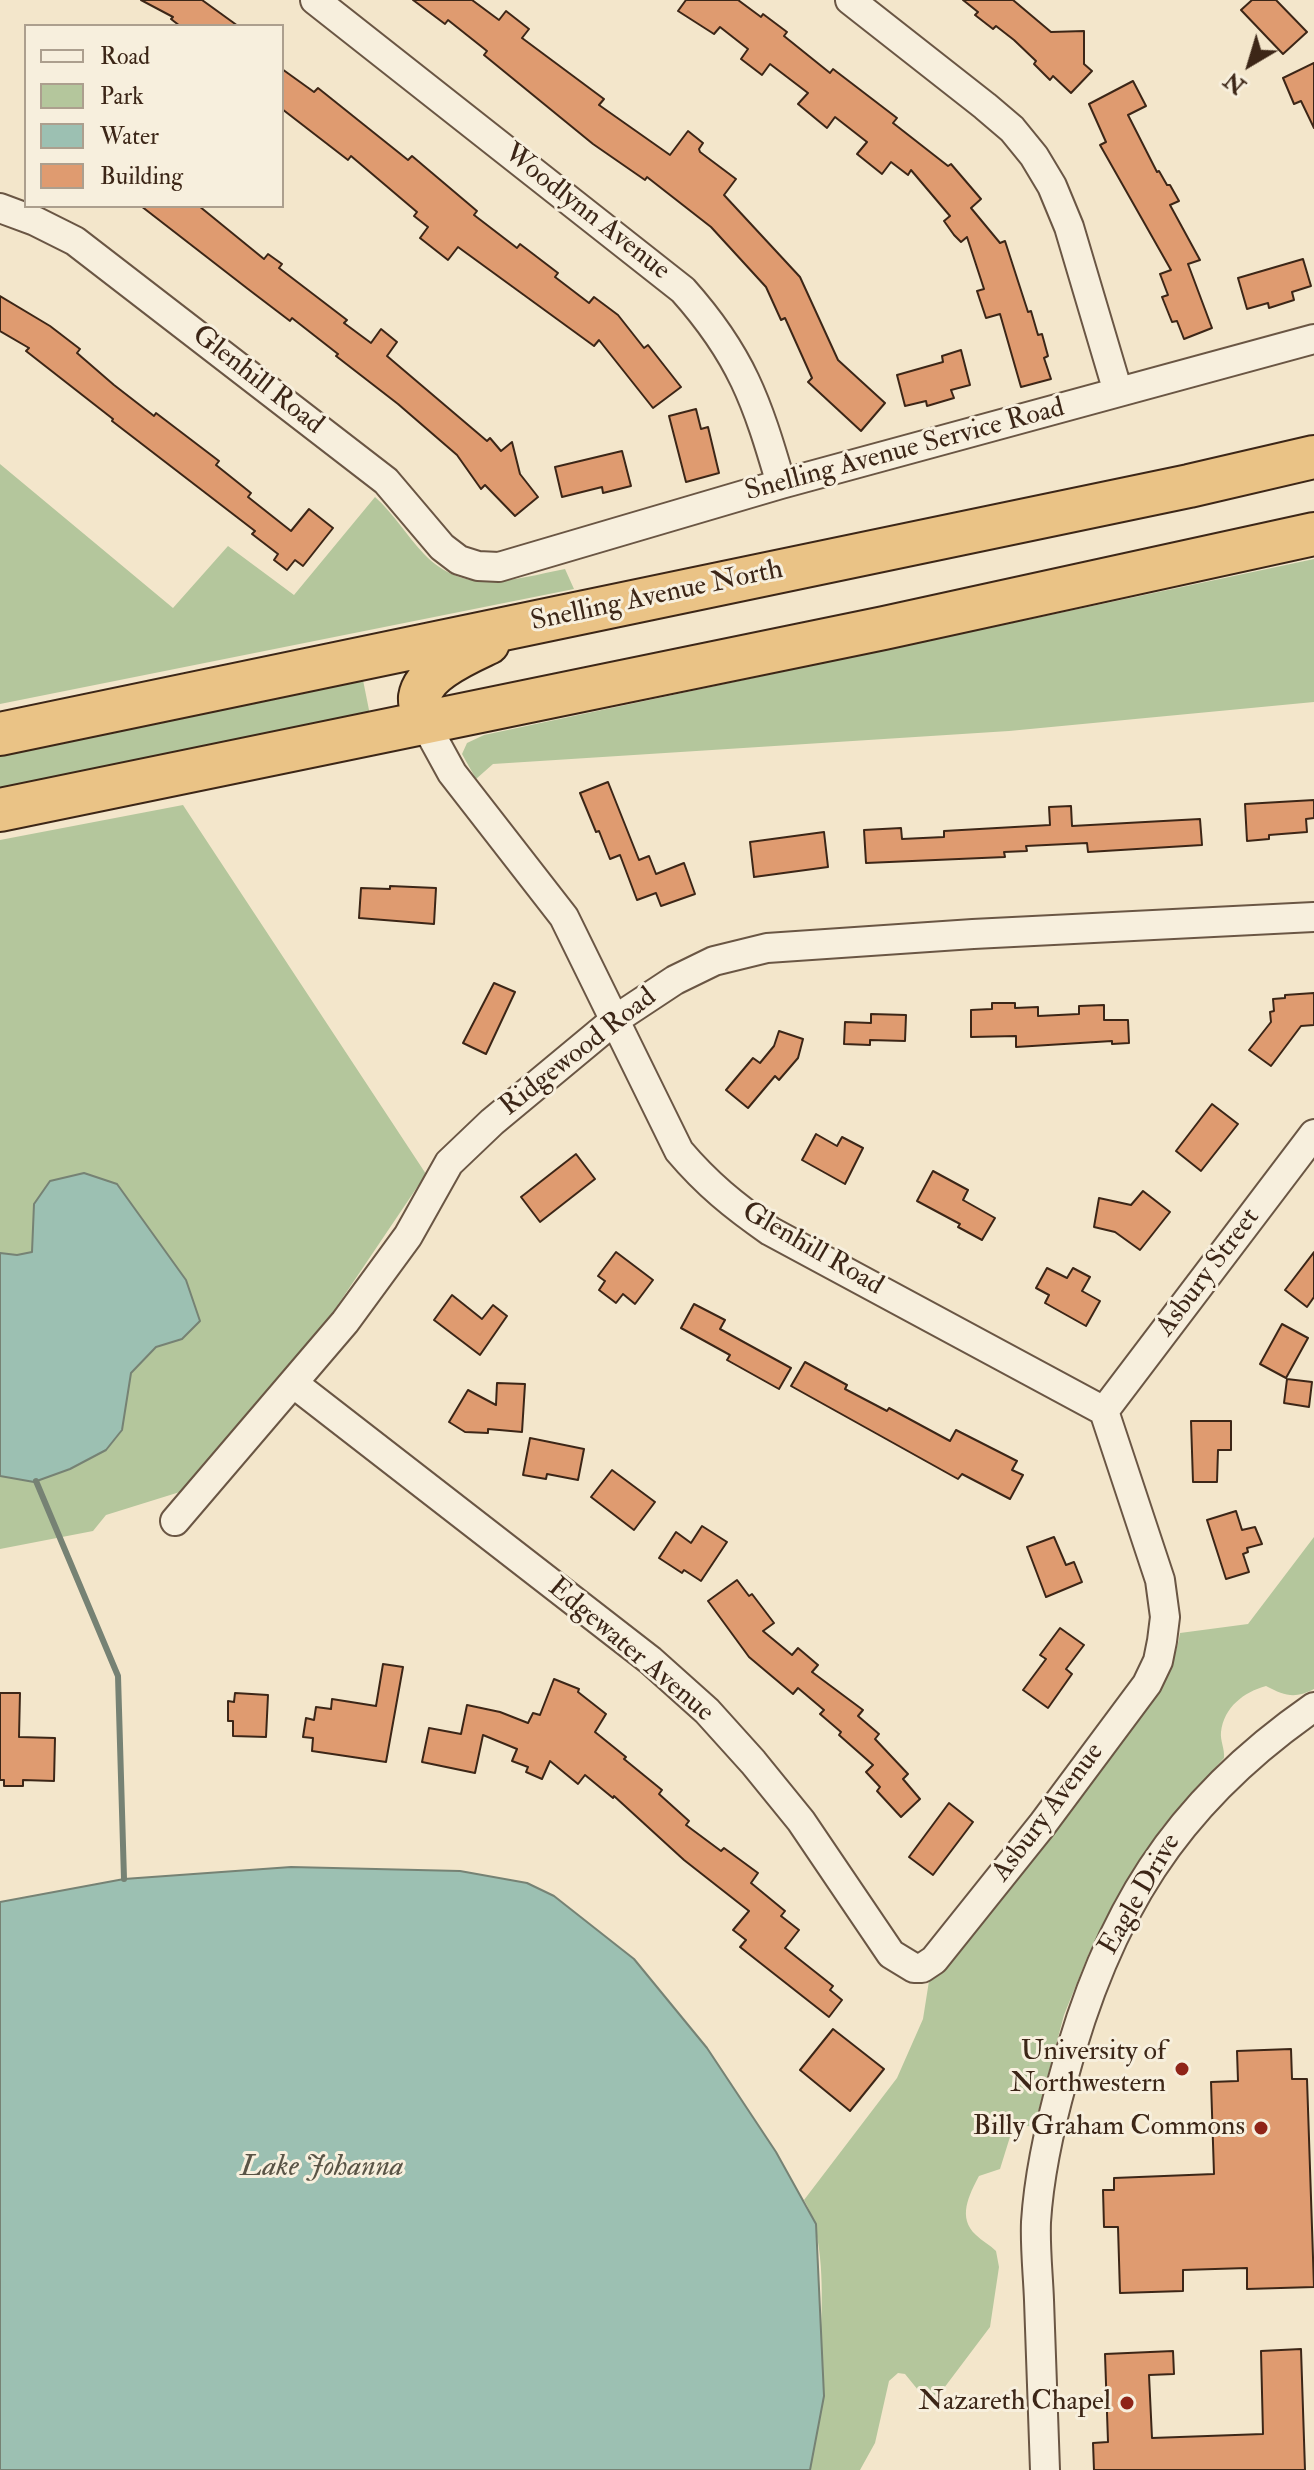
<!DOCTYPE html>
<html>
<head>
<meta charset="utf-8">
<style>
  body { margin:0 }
  #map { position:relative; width:1314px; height:2470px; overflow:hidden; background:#f3e6cb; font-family:"IM FELL Double Pica",serif }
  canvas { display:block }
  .legend { position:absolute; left:24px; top:24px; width:260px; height:184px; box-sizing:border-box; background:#f7efdd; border:2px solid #ac9f8e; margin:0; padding:10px 14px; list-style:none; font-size:24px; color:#3c2617 }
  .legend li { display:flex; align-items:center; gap:16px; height:40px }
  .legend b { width:40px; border:2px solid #ac9f8e }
  .north { position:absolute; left:1210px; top:24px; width:80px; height:80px; -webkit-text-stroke:6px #f7efdd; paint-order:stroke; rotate:218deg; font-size:22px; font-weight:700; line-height:32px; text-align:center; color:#3c2617 }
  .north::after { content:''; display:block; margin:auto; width:28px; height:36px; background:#3c2617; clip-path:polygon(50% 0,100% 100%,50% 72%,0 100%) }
</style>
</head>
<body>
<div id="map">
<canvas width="1314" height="2470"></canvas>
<ul class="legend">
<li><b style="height:10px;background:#f7efdd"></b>Road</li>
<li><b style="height:22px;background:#b4c69c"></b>Park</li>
<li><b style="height:22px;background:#9cc0b2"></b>Water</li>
<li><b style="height:22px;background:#df9b70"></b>Building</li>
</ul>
<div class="north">N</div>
</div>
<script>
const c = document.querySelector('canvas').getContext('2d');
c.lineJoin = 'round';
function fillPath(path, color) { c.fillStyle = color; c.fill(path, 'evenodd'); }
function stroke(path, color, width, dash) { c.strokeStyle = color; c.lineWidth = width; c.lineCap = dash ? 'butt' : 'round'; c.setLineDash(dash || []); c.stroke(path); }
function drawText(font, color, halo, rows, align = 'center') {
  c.font = font + ' "IM FELL Double Pica",serif'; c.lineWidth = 6; c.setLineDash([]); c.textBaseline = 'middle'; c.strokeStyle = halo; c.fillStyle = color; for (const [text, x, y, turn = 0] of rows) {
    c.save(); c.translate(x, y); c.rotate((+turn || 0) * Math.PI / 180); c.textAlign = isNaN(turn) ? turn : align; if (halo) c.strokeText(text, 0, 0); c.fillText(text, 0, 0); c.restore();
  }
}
fillPath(new Path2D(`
  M 0,464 L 173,608 L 228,546 L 294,595 L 375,497 C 394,514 406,535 424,554 C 465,597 514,579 565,569 L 574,589 L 0,704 Z
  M 1314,559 L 1314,702 L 1009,731 L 493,764 L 476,779 L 462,754 L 467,743 L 484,735 Z
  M 363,680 L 370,715 L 0,795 L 0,752 Z
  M 183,805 L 426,1174 L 325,1324 L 183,1491 L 106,1515 L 93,1531 L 0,1549 L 0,840 Z
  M 1314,1537 L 1314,1689 C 1295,1699 1285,1696 1266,1686 C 1244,1692 1224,1707 1221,1732 C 1220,1741 1225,1749 1224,1758 L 1162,1827 L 1115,1900 L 1089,1953 L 1064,2015 L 1034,2127 L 1014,2124 L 1000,2169 L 979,2176 C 969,2195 957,2218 976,2235 C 982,2241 990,2245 996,2251 L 999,2267 L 990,2327 L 938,2396 L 927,2401 L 905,2374 L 898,2373 L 889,2381 L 875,2443 L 860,2470 L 810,2470 C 812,2402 839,2257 804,2200 L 897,2078 L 923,2019 L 929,1981 L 944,1972 L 1156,1692 C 1167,1673 1177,1655 1180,1633 L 1248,1624 Z`), '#b4c69c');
const water = new Path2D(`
  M 84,1173 L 117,1184 L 186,1280 L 200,1321 L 182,1339 L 156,1347 L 131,1373 L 122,1430 L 106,1450 L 70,1469 L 34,1482 L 0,1476 L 0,1253 L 17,1255 L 32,1252 L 34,1204 L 50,1181 Z
  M 291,1867 L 460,1871 L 527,1883 L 554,1896 L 634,1959 L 707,2048 L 776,2152 L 816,2224 L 824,2396 L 810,2470 L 0,2470 L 0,1902 L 124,1879 Z`);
fillPath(water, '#9cc0b2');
stroke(water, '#768274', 2);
stroke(new Path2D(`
  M 36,1481 L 118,1676 L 124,1879`), '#768274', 6);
const building = new Path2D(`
  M 141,0 L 202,0 L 238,26 L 180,26 L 171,19 L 173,17 Z
  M 413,0 L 472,0 L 499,20 L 506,11 L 529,29 L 522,38 L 604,99 L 599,105 L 670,155 L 688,131 L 703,143 L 699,149 L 700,152 L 736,179 L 724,195 L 800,277 L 838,360 L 885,403 L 861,431 L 808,382 L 812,378 L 785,318 L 781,320 L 766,287 L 711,227 L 647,177 L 645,180 L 593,144 L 484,55 L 487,51 L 448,20 L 445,24 Z
  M 686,0 L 738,0 L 761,17 L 763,14 L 787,32 L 784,36 L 830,73 L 833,69 L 897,118 L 893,123 L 948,166 L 951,164 L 981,199 L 971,208 L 1000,243 L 1005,241 L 1028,312 L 1031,311 L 1038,335 L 1042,334 L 1048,356 L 1044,358 L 1051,379 L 1021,387 L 1000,314 L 986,318 L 977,291 L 984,289 L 967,237 L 961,242 L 954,235 L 944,221 L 950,216 L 911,170 L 908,175 L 891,162 L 882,174 L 857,154 L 867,142 L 835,117 L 827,128 L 798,104 L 808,93 L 770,64 L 762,75 L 741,59 L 748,49 L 720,27 L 714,34 L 678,11 Z
  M 963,0 L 1013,0 L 1051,32 L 1084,31 L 1084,64 L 1092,71 L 1071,93 L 1053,76 L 1050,80 L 1034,64 L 1036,61 L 1014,40 L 996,26 L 993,29 L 975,15 L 978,12 Z
  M 1252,0 L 1276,0 L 1307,32 L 1283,54 L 1241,10 Z
  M 1314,63 L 1314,128 L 1301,101 L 1294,104 L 1283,78 Z
  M 282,69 L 314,92 L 318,88 L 408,160 L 412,156 L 477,211 L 474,215 L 517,248 L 520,244 L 558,273 L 555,277 L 589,303 L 594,297 L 618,315 L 644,348 L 648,345 L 681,387 L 653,408 L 599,340 L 594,346 L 458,247 L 448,260 L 420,238 L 428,227 L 414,216 L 417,212 L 351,156 L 348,160 L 282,109 Z
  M 1133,81 L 1146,106 L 1128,115 L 1157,172 L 1159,171 L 1167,185 L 1170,185 L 1179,201 L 1170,205 L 1200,260 L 1188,264 L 1212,328 L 1184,339 L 1177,321 L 1172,322 L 1162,297 L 1168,295 L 1160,274 L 1171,270 L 1100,145 L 1106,142 L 1089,104 Z
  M 141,206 L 199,206 L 264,259 L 268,254 L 282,264 L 279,268 L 347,320 L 344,323 L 371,343 L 381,329 L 397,342 L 387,356 L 487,441 L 490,438 L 501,451 L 512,442 L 520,474 L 538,497 L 515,516 L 485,485 L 481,489 L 457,455 L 398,404 L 336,356 L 338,354 L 292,318 L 290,321 L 248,289 Z
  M 1303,259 L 1311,286 L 1292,292 L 1294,300 L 1269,308 L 1268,303 L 1247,309 L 1238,278 Z
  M 0,296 L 50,326 L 80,349 L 77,353 L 114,385 L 154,416 L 156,413 L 219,461 L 216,465 L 251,493 L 248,497 L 291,531 L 309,509 L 333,528 L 303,566 L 295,560 L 287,570 L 274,560 L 278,554 L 252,534 L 255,531 L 112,421 L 113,419 L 26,351 L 29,348 L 0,331 Z
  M 961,350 L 970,385 L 951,390 L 954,398 L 927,406 L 926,401 L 905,406 L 897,375 L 943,362 L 942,356 Z
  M 696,409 L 701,429 L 708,427 L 719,473 L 686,482 L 669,416 Z
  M 622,451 L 631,486 L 603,493 L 602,487 L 562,497 L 555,467 Z
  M 608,782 L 639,860 L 649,856 L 656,874 L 684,863 L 695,894 L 661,906 L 656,893 L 637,900 L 620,855 L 610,859 L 599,831 L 596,832 L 580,793 Z
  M 1314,800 L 1314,818 L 1306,819 L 1307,832 L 1269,835 L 1269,839 L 1247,841 L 1245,804 Z
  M 1071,806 L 1072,826 L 1200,819 L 1202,845 L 1088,852 L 1087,843 L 1026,846 L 1027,851 L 1004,852 L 1005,857 L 866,863 L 864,830 L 901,828 L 902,839 L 944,837 L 944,831 L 1050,825 L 1049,807 Z
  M 824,832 L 828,867 L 754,877 L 750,842 Z
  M 390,886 L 436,888 L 434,924 L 359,918 L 361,888 L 390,889 Z
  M 494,983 L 515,992 L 486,1054 L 463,1043 Z
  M 1314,993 L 1314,1025 L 1301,1026 L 1271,1066 L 1249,1050 L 1271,1022 L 1270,1012 L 1274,1011 L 1273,999 L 1285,998 L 1285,995 Z
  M 992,1003 L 1015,1003 L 1015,1008 L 1038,1007 L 1038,1016 L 1079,1014 L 1079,1006 L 1104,1005 L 1104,1020 L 1128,1020 L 1129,1043 L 1112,1044 L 1112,1041 L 1016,1047 L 1016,1036 L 971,1037 L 971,1010 L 992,1009 Z
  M 871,1014 L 906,1015 L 905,1041 L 870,1040 L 870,1045 L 844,1044 L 845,1022 L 871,1023 Z
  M 779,1031 L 803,1039 L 798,1058 L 779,1080 L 775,1076 L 748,1108 L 726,1090 L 753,1058 L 760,1063 L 774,1046 Z
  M 1212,1104 L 1238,1124 L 1201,1171 L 1176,1151 Z
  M 816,1134 L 837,1146 L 842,1137 L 863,1148 L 845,1184 L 802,1160 Z
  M 576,1154 L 595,1179 L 540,1222 L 521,1197 Z
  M 933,1171 L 968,1190 L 963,1200 L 995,1218 L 982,1240 L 958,1227 L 960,1224 L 917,1201 Z
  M 1143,1191 L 1170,1212 L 1140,1250 L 1115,1232 L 1094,1227 L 1099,1198 L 1131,1205 Z
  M 616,1252 L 653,1280 L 635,1304 L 623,1294 L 616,1303 L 599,1290 L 605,1281 L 598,1276 Z
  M 1314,1252 L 1314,1297 L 1307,1307 L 1285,1290 Z
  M 1047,1268 L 1067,1278 L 1073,1268 L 1090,1277 L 1082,1291 L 1100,1301 L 1086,1326 L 1045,1303 L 1049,1295 L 1036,1288 Z
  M 452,1295 L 482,1319 L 493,1305 L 507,1316 L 480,1355 L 434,1320 Z
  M 694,1304 L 725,1320 L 720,1329 L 791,1368 L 779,1389 L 727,1360 L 730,1355 L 681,1328 Z
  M 1282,1324 L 1308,1338 L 1286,1378 L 1260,1364 Z
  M 805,1362 L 847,1385 L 845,1389 L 887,1411 L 889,1408 L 950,1441 L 956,1430 L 1017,1461 L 1012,1470 L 1023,1475 L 1010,1499 L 962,1474 L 958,1479 L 791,1386 Z
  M 1287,1379 L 1312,1382 L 1309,1407 L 1284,1403 Z
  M 497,1383 L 525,1384 L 522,1432 L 488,1429 L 488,1433 L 465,1432 L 449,1422 L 468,1390 L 496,1405 Z
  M 1191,1421 L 1231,1421 L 1231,1450 L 1218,1450 L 1217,1482 L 1193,1482 Z
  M 530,1438 L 584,1449 L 578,1480 L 547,1474 L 546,1479 L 523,1475 Z
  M 612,1470 L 655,1502 L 634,1530 L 591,1497 Z
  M 1236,1511 L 1242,1530 L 1255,1527 L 1262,1544 L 1247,1548 L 1248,1552 L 1243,1554 L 1249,1572 L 1226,1579 L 1207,1520 Z
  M 702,1526 L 727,1542 L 701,1581 L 684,1570 L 682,1573 L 659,1558 L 676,1532 L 691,1543 Z
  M 1054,1537 L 1066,1565 L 1074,1562 L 1082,1582 L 1046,1597 L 1027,1547 Z
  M 737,1580 L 749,1596 L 752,1594 L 774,1623 L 763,1631 L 792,1655 L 798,1648 L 818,1665 L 812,1672 L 863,1710 L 858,1716 L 879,1734 L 875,1739 L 908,1774 L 903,1779 L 920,1799 L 901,1817 L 877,1791 L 880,1787 L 866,1772 L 873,1765 L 839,1735 L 841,1732 L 820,1714 L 824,1710 L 798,1688 L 793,1694 L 749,1657 L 708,1601 Z
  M 1060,1628 L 1084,1645 L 1066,1669 L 1072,1674 L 1048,1708 L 1023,1690 L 1046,1659 L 1040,1655 Z
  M 383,1664 L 403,1667 L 386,1762 L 312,1751 L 313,1738 L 303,1737 L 306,1718 L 314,1720 L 316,1707 L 331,1709 L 332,1699 L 376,1706 Z
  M 554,1679 L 579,1689 L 578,1692 L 606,1714 L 595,1732 L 626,1757 L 624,1759 L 662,1790 L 659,1794 L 689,1821 L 686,1825 L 721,1851 L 724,1848 L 758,1873 L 751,1883 L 785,1911 L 781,1916 L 799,1930 L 785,1948 L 833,1986 L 830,1990 L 842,2000 L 829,2017 L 740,1947 L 746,1940 L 733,1930 L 749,1911 L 684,1860 L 614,1796 L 613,1798 L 585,1775 L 578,1784 L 550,1761 L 542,1779 L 526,1772 L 528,1767 L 512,1761 L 517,1749 L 483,1735 L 475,1773 L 422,1762 L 429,1728 L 461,1734 L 467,1705 L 500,1712 L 528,1723 L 533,1713 L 540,1715 Z
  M 0,1693 L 20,1693 L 19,1737 L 55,1738 L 54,1781 L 23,1780 L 23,1786 L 4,1786 L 4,1780 L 0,1780 Z
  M 235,1693 L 268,1695 L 266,1737 L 233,1736 L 233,1721 L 228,1721 L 228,1701 L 234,1702 Z
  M 949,1803 L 973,1822 L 933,1875 L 909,1857 Z
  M 833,2029 L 884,2069 L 850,2111 L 800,2070 Z
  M 1291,2049 L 1292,2079 L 1307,2079 L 1314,2287 L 1247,2289 L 1247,2268 L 1183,2270 L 1183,2291 L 1120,2293 L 1118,2227 L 1104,2227 L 1103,2190 L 1114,2190 L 1114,2178 L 1214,2174 L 1211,2082 L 1238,2081 L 1237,2051 Z
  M 1301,2349 L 1305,2470 L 1094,2470 L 1093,2443 L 1108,2442 L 1105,2354 L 1173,2351 L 1174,2374 L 1149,2375 L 1152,2438 L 1263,2434 L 1261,2351 Z`);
fillPath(building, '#df9b70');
stroke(building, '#3c2617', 2);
const minor = new Path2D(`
  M 315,0 L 683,290 C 741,355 757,401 781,484
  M 850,0 L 985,106 L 1012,129 L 1034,156 L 1052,186 L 1069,227 L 1118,392
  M 0,208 L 35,221 L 75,241 L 386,481 L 442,547 L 459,560 L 478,566 L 499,567 L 781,484 L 1314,339
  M 293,1383 L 650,1660 L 707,1711 L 753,1762 L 801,1821 L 891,1954 L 914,1968 L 922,1968 L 934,1960 L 1042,1825 L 1147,1684 L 1158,1661 L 1162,1641 L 1165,1617 L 1160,1580 L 1104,1411 L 770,1231 C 734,1206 707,1184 679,1151 L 564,917 L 452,773 L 424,722
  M 1104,1411 L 1314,1134
  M 175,1521 L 345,1322 L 408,1236 L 449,1163 L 492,1122 L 616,1019 L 675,980 L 714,961 L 767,948 L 973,934 L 1314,917
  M 1045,2470 C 1043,2413 1041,2357 1039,2300 C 1038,2274 1035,2248 1036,2222 C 1039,2174 1050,2125 1063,2079 C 1106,1916 1174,1804 1314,1707`);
const highway = new Path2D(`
  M 424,722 C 423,714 419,704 420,697 C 424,671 467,653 488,643
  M 0,734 L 1189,486 L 1314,457
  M 0,810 L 884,628 L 1314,534`);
stroke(minor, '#6a5644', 32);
stroke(highway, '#3c2617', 46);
stroke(minor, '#f7efdd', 28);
stroke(highway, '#eac386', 42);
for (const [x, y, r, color] of [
  [1182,2069,8,"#8f2418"],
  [1261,2128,8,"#8f2418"],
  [1127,2403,8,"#8f2418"]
]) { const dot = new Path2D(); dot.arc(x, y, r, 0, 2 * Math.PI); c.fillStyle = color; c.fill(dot); stroke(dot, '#f7efdd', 3); }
drawText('28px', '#3c2617', '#f7efdd', [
  ["Woodlynn Avenue",586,213,38],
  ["Glenhill Road",257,381,38],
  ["Snelling Avenue Service Road",905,451,-15],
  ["Snelling Avenue North",657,597,-12],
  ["Ridgewood Road",579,1053,-38],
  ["Glenhill Road",812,1250,30],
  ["Asbury Street",1209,1273,-53],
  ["Edgewater Avenue",630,1651,40],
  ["Asbury Avenue",1049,1813,-53],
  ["Eagle Drive",1141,1895,-60]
]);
drawText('28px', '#3c2617', '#f7efdd', [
  ["University of",1166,2053],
  ["Northwestern",1166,2085],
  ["Billy Graham Commons",1245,2128],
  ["Nazareth Chapel",1111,2403]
], 'right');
drawText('italic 30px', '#595446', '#f7efdd', [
  ["Lake Johanna",322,2169]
]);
</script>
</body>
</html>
